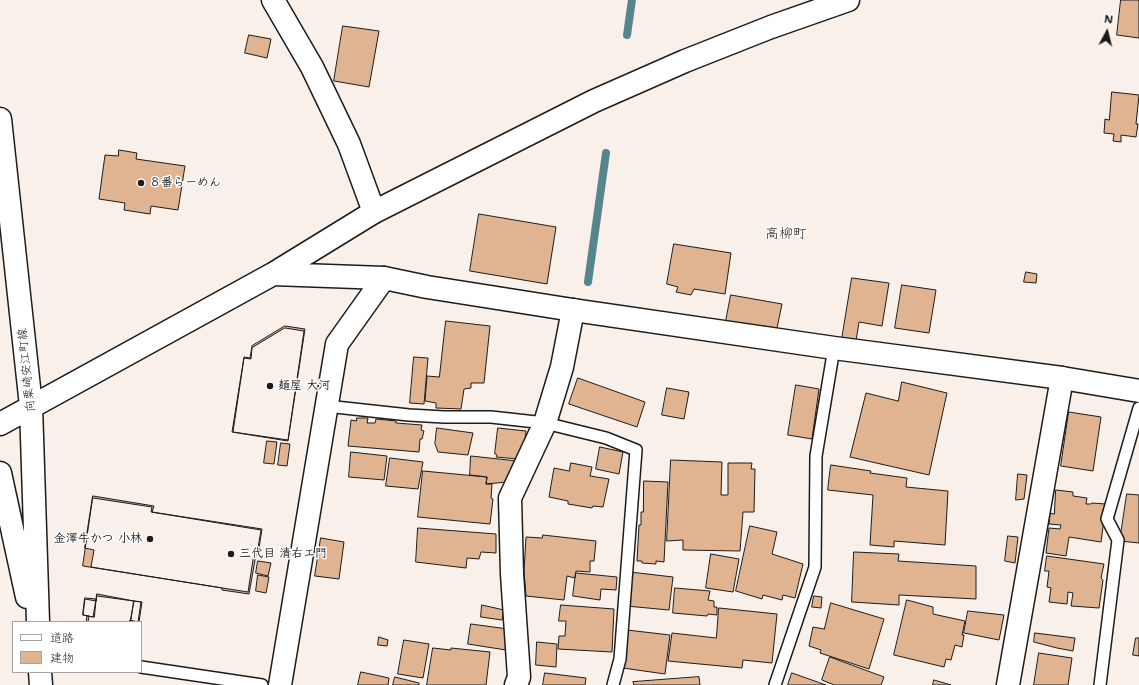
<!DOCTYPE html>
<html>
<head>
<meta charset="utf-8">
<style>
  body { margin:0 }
  #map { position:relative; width:1139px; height:685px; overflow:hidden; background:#f9f0e9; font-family:"Shantell Sans","Klee One",sans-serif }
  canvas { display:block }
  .legend { position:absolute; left:12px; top:621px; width:130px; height:52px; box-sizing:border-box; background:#fff; border:1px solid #a4a4a4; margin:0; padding:5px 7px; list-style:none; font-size:12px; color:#1c1c1c }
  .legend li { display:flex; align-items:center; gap:8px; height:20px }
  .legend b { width:20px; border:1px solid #a4a4a4 }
  .north { position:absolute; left:1087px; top:12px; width:40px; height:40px; -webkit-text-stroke:3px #fff; paint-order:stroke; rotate:7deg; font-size:11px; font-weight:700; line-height:16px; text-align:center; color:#1c1c1c }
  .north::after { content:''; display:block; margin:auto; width:14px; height:18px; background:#1c1c1c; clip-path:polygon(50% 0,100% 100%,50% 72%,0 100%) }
</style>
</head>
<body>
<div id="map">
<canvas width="1139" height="685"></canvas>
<ul class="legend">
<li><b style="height:5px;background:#fff"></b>道路</li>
<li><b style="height:11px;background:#e0b391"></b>建物</li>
</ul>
<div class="north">N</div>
</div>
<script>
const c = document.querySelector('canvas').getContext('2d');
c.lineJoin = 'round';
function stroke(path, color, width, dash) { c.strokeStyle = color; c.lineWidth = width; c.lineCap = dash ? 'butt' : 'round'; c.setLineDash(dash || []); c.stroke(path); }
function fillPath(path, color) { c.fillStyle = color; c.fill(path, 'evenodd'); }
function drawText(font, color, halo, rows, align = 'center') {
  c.font = font + ' "Shantell Sans","Klee One",sans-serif'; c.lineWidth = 3; c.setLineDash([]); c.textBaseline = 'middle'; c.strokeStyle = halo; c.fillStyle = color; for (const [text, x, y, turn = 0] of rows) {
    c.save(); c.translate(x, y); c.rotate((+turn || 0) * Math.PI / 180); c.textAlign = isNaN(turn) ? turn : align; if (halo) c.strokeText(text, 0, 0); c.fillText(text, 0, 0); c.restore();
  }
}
stroke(new Path2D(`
  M 627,35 L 632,0
  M 588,282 L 606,153`), '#56868d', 8);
const building = new Path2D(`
  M 1121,0 L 1139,0 L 1139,38 L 1117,35 Z
  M 343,26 L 379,31 L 369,87 L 334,81 Z
  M 249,35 L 271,39 L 267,58 L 245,53 Z
  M 1112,92 L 1139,95 L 1136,124 L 1138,124 L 1136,137 L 1121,135 L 1121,142 L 1113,141 L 1114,134 L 1104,133 L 1105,119 L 1109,120 Z
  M 119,150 L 137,153 L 136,159 L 185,166 L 178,210 L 151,206 L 150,214 L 124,210 L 125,203 L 99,199 L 105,155 L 118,156 Z
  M 479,214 L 556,227 L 547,284 L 470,271 Z
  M 674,244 L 731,253 L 725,294 L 694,289 L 691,295 L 676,292 L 678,287 L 667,284 Z
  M 1026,272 L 1037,274 L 1036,283 L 1024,282 Z
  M 852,278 L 889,283 L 882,326 L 859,322 L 856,341 L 842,339 Z
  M 902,285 L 936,290 L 929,333 L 895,328 Z
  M 731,295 L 782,304 L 777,328 L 726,321 Z
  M 446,321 L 490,326 L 484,383 L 471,383 L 471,388 L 464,389 L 461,409 L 436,408 L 436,403 L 425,401 L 427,376 L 439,377 Z
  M 285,326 L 305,329 L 288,441 L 232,432 L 244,357 L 250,358 L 252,346 Z
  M 285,328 L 304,331 L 288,440 L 233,432 L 244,358 L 251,359 L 252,348 Z
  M 414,357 L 428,358 L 424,404 L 410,403 Z
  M 578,378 L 645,402 L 637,427 L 569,404 Z
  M 902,382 L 947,393 L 929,475 L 850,457 L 866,393 L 898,401 Z
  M 796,385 L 819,389 L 812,439 L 788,435 Z
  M 667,388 L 689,392 L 684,419 L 662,415 Z
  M 1069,412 L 1101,417 L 1093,471 L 1061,466 Z
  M 357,418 L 368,418 L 367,423 L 375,423 L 376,419 L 396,421 L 396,423 L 422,425 L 421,430 L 424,431 L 422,439 L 420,439 L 419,452 L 348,446 L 351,420 L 356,421 Z
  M 437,428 L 473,433 L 468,455 L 438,452 L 435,444 Z
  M 498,428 L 526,431 L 524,450 L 518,459 L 496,457 L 497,455 L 495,454 Z
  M 267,441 L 277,442 L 274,464 L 264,463 Z
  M 281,443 L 290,444 L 287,466 L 278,465 Z
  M 600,447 L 623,452 L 619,474 L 596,469 Z
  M 351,452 L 387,456 L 384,480 L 349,477 Z
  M 471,456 L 517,461 L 507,482 L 486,484 L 487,477 L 470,475 Z
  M 390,458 L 423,462 L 418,489 L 386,486 Z
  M 671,460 L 722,462 L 721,495 L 728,495 L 728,463 L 752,463 L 751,469 L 755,469 L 754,512 L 743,512 L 740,551 L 683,550 L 683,540 L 667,541 Z
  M 571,463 L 592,467 L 590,476 L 609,479 L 603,507 L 593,506 L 592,508 L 568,504 L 568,501 L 549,497 L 554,468 L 569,471 Z
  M 831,465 L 871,471 L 870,473 L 907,478 L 906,487 L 948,491 L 945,545 L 894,541 L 894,547 L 870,545 L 873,495 L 828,490 Z
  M 423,471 L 487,477 L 486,484 L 492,484 L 491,498 L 493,499 L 490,524 L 418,517 Z
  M 1018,474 L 1027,475 L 1024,499 L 1016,500 Z
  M 644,481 L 668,482 L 664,562 L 656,561 L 656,564 L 642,563 L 642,561 L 637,561 L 639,525 L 641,525 L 641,512 L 643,512 Z
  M 1056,490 L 1073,492 L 1073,496 L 1087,498 L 1086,504 L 1091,504 L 1092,503 L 1106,504 L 1101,542 L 1069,537 L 1066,556 L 1046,553 L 1049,528 L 1060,529 L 1061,525 L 1049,524 L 1050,513 L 1054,514 Z
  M 1127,494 L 1139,495 L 1139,543 L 1120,541 Z
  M 93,496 L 154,506 L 152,512 L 262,529 L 259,548 L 257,549 L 249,594 L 222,590 L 222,588 L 91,567 L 94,550 L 85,548 Z
  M 93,498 L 152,507 L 151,512 L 261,530 L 258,548 L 255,547 L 248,592 L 83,566 Z
  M 750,526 L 777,532 L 772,554 L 803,564 L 795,598 L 783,595 L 782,600 L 763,595 L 762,599 L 736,591 Z
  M 418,528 L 496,534 L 496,553 L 481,552 L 479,559 L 467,558 L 466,568 L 416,562 Z
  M 543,535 L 596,541 L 594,561 L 590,561 L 590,572 L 576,571 L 575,578 L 567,576 L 564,600 L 526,596 L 524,571 L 526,537 L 542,538 Z
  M 1008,536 L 1018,537 L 1015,563 L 1005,561 Z
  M 321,538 L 344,542 L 339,579 L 315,576 Z
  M 854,552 L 899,554 L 898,561 L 976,566 L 976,599 L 899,595 L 899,605 L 852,602 Z
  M 711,554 L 739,559 L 733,592 L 706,588 Z
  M 1047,556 L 1104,564 L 1101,578 L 1103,580 L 1099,608 L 1071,606 L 1073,593 L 1068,592 L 1067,604 L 1049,602 L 1051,588 L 1047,587 L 1049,571 L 1045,571 Z
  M 258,561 L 271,563 L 268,576 L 256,573 Z
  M 630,572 L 673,577 L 669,610 L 626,606 Z
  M 576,573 L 617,577 L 616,590 L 601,589 L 600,600 L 573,596 Z
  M 258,575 L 269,577 L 266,593 L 256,591 Z
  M 675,588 L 710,591 L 708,600 L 714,601 L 714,607 L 717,607 L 717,615 L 708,614 L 707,616 L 673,613 Z
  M 97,594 L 134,601 L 130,622 L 86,622 L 87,616 L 94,617 Z
  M 97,596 L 141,602 L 138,622 L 130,620 L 129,622 L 88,622 L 89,616 L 83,615 L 85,599 L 96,601 Z
  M 814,596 L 822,597 L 821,608 L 812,607 Z
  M 85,598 L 96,599 L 93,617 L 83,615 Z
  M 907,600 L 933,607 L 933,614 L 965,621 L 962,635 L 964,635 L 962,647 L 955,645 L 951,660 L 946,659 L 944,667 L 894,655 Z
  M 134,601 L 142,602 L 139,622 L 131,622 Z
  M 831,603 L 884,619 L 869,669 L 820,653 L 821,650 L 809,646 L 813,627 L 824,629 Z
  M 482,605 L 504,610 L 502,620 L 481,617 Z
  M 561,605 L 614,609 L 612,652 L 558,649 L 559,636 L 565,636 L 566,621 L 559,621 Z
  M 719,608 L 777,614 L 772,663 L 743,660 L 742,668 L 668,661 L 672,633 L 716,638 Z
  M 968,611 L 1004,615 L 999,640 L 964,633 Z
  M 471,624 L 508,629 L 506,650 L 468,644 Z
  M 627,630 L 670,635 L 665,674 L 623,668 Z
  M 1035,633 L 1075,638 L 1073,651 L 1057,648 L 1034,642 Z
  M 379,637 L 388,640 L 387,646 L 378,645 Z
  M 1136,638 L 1139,638 L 1139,656 L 1133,655 Z
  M 404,640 L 429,644 L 423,678 L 398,674 Z
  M 537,642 L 557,644 L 556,667 L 536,665 Z
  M 433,648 L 451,650 L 451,648 L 490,652 L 486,685 L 427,685 Z
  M 1039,653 L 1072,658 L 1068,685 L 1034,685 Z
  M 830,657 L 884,677 L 881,685 L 834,685 L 822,680 Z
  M 361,672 L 389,678 L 388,685 L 358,685 Z
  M 545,673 L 586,678 L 585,685 L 543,685 Z
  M 792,673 L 826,685 L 788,685 Z
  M 395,677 L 419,683 L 419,685 L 393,685 Z
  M 699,677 L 700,685 L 634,685 L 633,682 Z
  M 934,680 L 951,685 L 933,685 Z`);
fillPath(building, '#e0b391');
stroke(building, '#1c1c1c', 1);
const lane = new Path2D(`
  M 326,406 L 409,415 L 444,417 L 491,417 L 545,423 L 606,438 L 636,450 L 620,659 L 613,685
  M 141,667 L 262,685
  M 775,685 L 815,567 L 816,456 L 834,348
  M 1100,685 L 1118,540 L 1107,519 L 1139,408`);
const street = new Path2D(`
  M 273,0 L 312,67 L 349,144 L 374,212
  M 280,685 L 337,344 L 384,278
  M 516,685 L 519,677 L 512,574 L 510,498 L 545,423 L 562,367 L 573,310
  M 1008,685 L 1062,378`);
const secondary = new Path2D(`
  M 0,119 L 31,406 L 38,622
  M 273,274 L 384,278 L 427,287 L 573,310 L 834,348 L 1062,378 L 1139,391
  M 0,424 L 273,274 L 374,212 L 594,101 L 685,61 L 771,27 L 848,0
  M 0,473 L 27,597
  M 40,672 L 41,685`);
stroke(lane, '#1c1c1c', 14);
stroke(street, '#1c1c1c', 25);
stroke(secondary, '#1c1c1c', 25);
stroke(lane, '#fff', 11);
stroke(street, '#fff', 22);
stroke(secondary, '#fff', 22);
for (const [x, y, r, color] of [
  [141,183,4,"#1c1c1c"],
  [270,386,4,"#1c1c1c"],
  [150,539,4,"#1c1c1c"],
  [231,554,4,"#1c1c1c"]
]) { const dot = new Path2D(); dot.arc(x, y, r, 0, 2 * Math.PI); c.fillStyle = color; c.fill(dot); stroke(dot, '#fff', 1.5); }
drawText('bold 12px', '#1c1c1c', '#fff', [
  ["８番らーめん",149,183],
  ["麺屋 大河",278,386],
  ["金澤牛かつ 小林",142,539,"right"],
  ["三代目 清右エ門",239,554]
], 'left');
drawText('12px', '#1c1c1c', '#fff', [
  ["向粟崎安江町線",27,370,-96]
]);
drawText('14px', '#1c1c1c', '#fff', [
  ["高柳町",786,234]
]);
</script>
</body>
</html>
